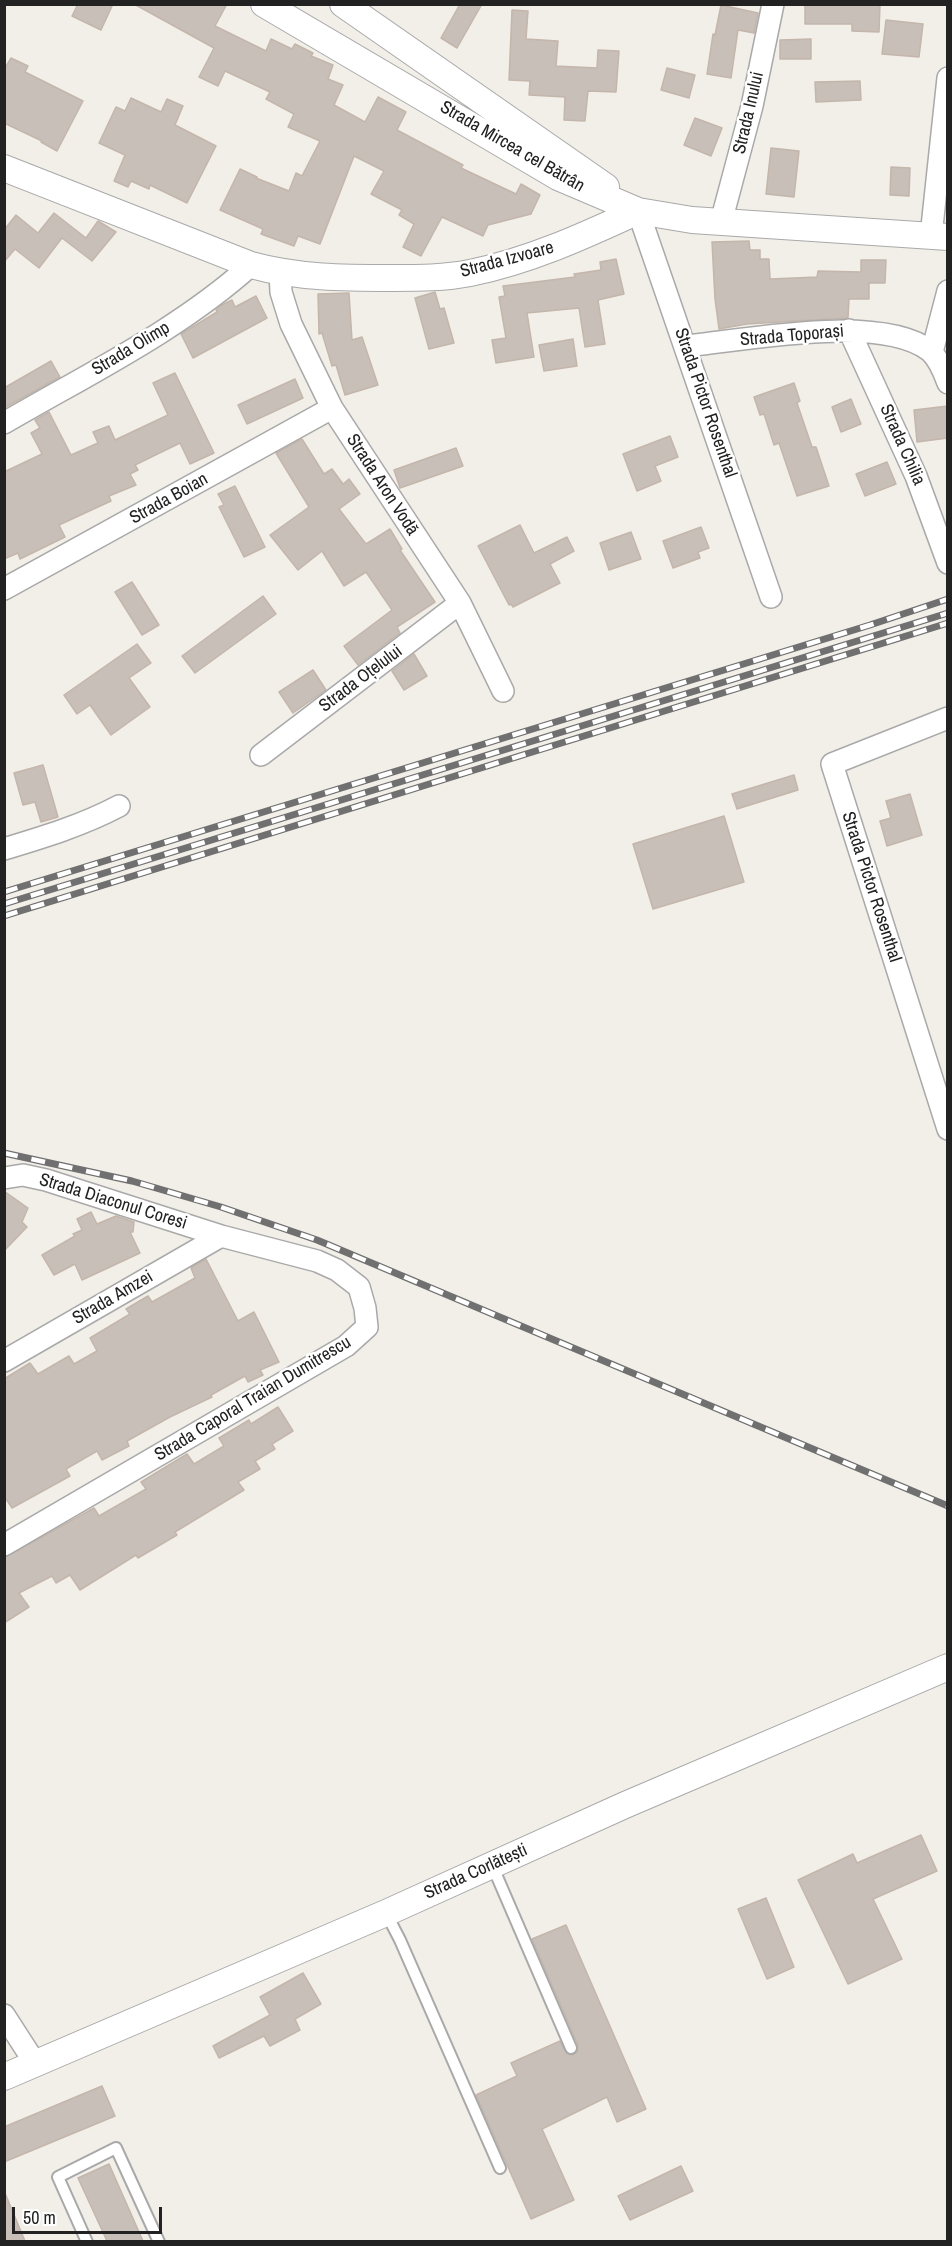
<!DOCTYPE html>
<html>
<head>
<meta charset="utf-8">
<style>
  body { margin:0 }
  #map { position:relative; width:952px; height:2246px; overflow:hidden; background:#f2efe9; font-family:"Archivo Narrow",sans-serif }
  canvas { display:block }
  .frame { position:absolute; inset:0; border:6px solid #222; pointer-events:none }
  .scale { position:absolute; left:12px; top:2207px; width:150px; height:27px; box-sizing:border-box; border:3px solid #222; border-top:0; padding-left:8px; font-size:18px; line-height:21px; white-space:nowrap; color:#222; -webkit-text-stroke:4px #fff; paint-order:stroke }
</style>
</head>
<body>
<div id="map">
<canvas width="952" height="2246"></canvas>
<div class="frame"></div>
<div class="scale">50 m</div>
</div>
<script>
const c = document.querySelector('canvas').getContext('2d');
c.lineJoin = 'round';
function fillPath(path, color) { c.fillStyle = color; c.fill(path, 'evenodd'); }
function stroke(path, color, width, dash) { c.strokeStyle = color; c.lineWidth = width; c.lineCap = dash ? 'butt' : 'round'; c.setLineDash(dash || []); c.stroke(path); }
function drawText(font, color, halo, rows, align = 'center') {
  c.font = font + ' "Archivo Narrow",sans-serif'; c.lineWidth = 5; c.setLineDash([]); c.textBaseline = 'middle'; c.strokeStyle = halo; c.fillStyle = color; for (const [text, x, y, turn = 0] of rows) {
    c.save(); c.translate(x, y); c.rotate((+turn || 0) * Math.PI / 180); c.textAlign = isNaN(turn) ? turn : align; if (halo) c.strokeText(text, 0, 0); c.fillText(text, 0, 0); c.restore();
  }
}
const building = new Path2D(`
  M 78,4 L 113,4 L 101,30 L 72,16 Z
  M 134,4 L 227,4 L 215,26 L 266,51 L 271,39 L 292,49 L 295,44 L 313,53 L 311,56 L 333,65 L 328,79 L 343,85 L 334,105 L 365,122 L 378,97 L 406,112 L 397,130 L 463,165 L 461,168 L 516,194 L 521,184 L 540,195 L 531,214 L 488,225 L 483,236 L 442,217 L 421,256 L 403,247 L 414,224 L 399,215 L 402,210 L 371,194 L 384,171 L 354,156 L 320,244 L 298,236 L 294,246 L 261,234 L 263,229 L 220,210 L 240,169 L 257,177 L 256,178 L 289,191 L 296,173 L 302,176 L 320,141 L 288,127 L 294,114 L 266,99 L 270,92 L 225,71 L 218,86 L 199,77 L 214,48 Z
  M 460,4 L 482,4 L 457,48 L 441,38 Z
  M 805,4 L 880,5 L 879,32 L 852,31 L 852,24 L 805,24 Z
  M 721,5 L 758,13 L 754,33 L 738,30 L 731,78 L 707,74 L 713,34 L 715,35 Z
  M 512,10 L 528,11 L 526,39 L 558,41 L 556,66 L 597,68 L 598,50 L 619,51 L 616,92 L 588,91 L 585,121 L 564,120 L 565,97 L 529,95 L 530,81 L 509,80 Z
  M 886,20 L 923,24 L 919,57 L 882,54 Z
  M 811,39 L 811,59 L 780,59 L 780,40 Z
  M 11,58 L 28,66 L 25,72 L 83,101 L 57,151 L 41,142 L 42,141 L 4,123 L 4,70 Z
  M 667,68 L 695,75 L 689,98 L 661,90 Z
  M 860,81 L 861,100 L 816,102 L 815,82 Z
  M 131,98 L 161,112 L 167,99 L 183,106 L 175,125 L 216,146 L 187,203 L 150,185 L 149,189 L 131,181 L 128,187 L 114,181 L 125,155 L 99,143 L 116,107 L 125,111 Z
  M 695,118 L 722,128 L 711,156 L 684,145 Z
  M 771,148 L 799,151 L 794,197 L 766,194 Z
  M 891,167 L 910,168 L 909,196 L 890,195 Z
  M 54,213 L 86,238 L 98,221 L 116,232 L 92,261 L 62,238 L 39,268 L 15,249 L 4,262 L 4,230 L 16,215 L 38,233 Z
  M 749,241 L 750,250 L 760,250 L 760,259 L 769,259 L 770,279 L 817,277 L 818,271 L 861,272 L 861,260 L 886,260 L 885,283 L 869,283 L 869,299 L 849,299 L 848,318 L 747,324 L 719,329 L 715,299 L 712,242 Z
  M 616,259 L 624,294 L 598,300 L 605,344 L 585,347 L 579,308 L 527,313 L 534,357 L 496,363 L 492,340 L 506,338 L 499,297 L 505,296 L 503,286 L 575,277 L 574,274 L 601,270 L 600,262 Z
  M 435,292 L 440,309 L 444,308 L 454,343 L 429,349 L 415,298 Z
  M 349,293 L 352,340 L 362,337 L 378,385 L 345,395 L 336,365 L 332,366 L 322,333 L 319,334 L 318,294 Z
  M 256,296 L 267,318 L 193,358 L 181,334 L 217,312 L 216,310 L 222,305 L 232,300 L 235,307 Z
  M 573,339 L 577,366 L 544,371 L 539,345 Z
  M 51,361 L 60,377 L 4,408 L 4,388 Z
  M 175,373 L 214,453 L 190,464 L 180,443 L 135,465 L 138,470 L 130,474 L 136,485 L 109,496 L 111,501 L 59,525 L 65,537 L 20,559 L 18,553 L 4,559 L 4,472 L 42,454 L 31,433 L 40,428 L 35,420 L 49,412 L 71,455 L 98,443 L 93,432 L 109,426 L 115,440 L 168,415 L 153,383 Z
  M 295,379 L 303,398 L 247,424 L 238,405 Z
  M 794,383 L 800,401 L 797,403 L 812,447 L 816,447 L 829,486 L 797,496 L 779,443 L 774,445 L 764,414 L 760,415 L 754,397 Z
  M 851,399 L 861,424 L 841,432 L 832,407 Z
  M 948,406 L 948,438 L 917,442 L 914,410 Z
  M 670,436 L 678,457 L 655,466 L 661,481 L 637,491 L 623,454 Z
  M 302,439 L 324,474 L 332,469 L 343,484 L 349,479 L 360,494 L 339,509 L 366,544 L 390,529 L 402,549 L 400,550 L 435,602 L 397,627 L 400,633 L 358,665 L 344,646 L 392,610 L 366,572 L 344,586 L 322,551 L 298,570 L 270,535 L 309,507 L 276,453 Z
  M 456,448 L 463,466 L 400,488 L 394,470 Z
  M 887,462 L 896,484 L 865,496 L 856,474 Z
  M 235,486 L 265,547 L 244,557 L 219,507 L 224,505 L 218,494 Z
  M 520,525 L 534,553 L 567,537 L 574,551 L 550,564 L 560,583 L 513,607 L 511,604 L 509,605 L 478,546 Z
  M 701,527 L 709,548 L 698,552 L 700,558 L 673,568 L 663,541 Z
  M 631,532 L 641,559 L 609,570 L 600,543 Z
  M 132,582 L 159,625 L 142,635 L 115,592 Z
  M 263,596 L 276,614 L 195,673 L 182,656 Z
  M 137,644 L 151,663 L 129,678 L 150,707 L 111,735 L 90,705 L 77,714 L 64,695 Z
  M 414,654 L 427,676 L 404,690 L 392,671 Z
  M 313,670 L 326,690 L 293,713 L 279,692 Z
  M 43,765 L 58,817 L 41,822 L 35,802 L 23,805 L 14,773 Z
  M 794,775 L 798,790 L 737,809 L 732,794 Z
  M 910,794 L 922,835 L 887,846 L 880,821 L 891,818 L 886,801 Z
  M 724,816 L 744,882 L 653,909 L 633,844 Z
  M 4,1191 L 28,1208 L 22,1222 L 27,1227 L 4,1251 Z
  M 91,1212 L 97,1224 L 116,1216 L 134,1222 L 133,1232 L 130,1232 L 140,1253 L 82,1280 L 75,1264 L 54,1275 L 42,1255 L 75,1236 L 73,1234 L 82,1230 L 77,1219 Z
  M 206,1259 L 238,1321 L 254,1312 L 279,1362 L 260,1370 L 263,1375 L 248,1382 L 245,1376 L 211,1395 L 212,1397 L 170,1417 L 127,1441 L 129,1446 L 102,1460 L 97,1451 L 66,1469 L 70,1476 L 12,1508 L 4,1496 L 4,1379 L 30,1363 L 38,1374 L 69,1356 L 74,1364 L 97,1351 L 90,1338 L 130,1314 L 126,1309 L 148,1296 L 152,1302 L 195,1278 L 191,1268 Z
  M 278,1407 L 293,1431 L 272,1444 L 275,1449 L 255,1461 L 260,1469 L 238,1482 L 244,1490 L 175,1532 L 177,1535 L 138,1558 L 136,1555 L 80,1590 L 70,1575 L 56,1583 L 52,1576 L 19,1593 L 29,1607 L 4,1623 L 4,1558 L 94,1508 L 99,1516 L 146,1489 L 141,1482 L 187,1454 L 194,1464 L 224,1446 L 219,1438 L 249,1420 L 251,1424 Z
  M 921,1835 L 937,1871 L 873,1899 L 902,1959 L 848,1984 L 798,1880 L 853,1854 L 857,1863 Z
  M 766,1898 L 794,1967 L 767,1979 L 738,1909 Z
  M 566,1925 L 646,2109 L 617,2122 L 607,2097 L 542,2129 L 574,2200 L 531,2219 L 476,2095 L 517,2076 L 511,2063 L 560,2041 L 567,2054 L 573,2055 L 577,2052 L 578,2045 L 532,1939 Z
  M 303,1973 L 321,2004 L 295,2019 L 300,2030 L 270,2046 L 264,2036 L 219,2058 L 213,2046 L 270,2015 L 260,1997 Z
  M 102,2086 L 115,2116 L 4,2162 L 4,2127 Z
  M 109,2164 L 143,2241 L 107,2241 L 78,2178 Z
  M 681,2166 L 693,2191 L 630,2220 L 618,2196 Z
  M 4,2193 L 5,2193 L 25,2241 L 4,2241 Z`);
fillPath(building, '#c7bfb8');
stroke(building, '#c4b6ab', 1.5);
const service = new Path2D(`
  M 492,1865 L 571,2048
  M 386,1913 L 400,1940 L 500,2168
  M 87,2242 L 58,2177 L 116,2148 L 159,2242`);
const minor = new Path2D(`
  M 638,211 L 771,597
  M 721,222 L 752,106 L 773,4
  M 931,236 L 948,78
  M 280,272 L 281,292 L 291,324 L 332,408 L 460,603 L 503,691
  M 849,330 L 916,476 L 948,563
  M 686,346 C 745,340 881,313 930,351 C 939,359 944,372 948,383
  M 932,352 L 948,291
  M 4,423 C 88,374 179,330 251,265
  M 4,589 L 332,408
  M 948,718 L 832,764 L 948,1129
  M 261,755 L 460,603
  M 4,849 C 44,837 83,825 119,806
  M 4,1178 L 23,1175 L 46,1180 L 221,1236 L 317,1261 L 337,1270 L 359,1287 L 365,1308 L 367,1327 L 346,1346 L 4,1545
  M 4,1361 L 221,1236
  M 4,2015 L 35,2063`);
const tertiary = new Path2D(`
  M 264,4 L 558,177 L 638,211 L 692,220 L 948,237
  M 343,4 L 606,187
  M 4,168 L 251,265 C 298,278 345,278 393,278 C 418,278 445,278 470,273 C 529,261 584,236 638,211
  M 4,2077 L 386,1913 L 625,1805 L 948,1667`);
stroke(service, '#a9a9a9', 14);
stroke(minor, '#a9a9a9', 24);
stroke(tertiary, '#a9a9a9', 28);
stroke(service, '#fff', 10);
stroke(minor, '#fff', 21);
stroke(tertiary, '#fff', 26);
const rail = new Path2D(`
  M 4,892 L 870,625 L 948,599
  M 4,904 L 948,613
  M 4,916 L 948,623
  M 4,1153 L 132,1181 L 221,1207 L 317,1240 L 948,1506`);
stroke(rail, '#707070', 7);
stroke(rail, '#fff', 4.5, [14]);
drawText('18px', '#222', '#fff', [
  ["Strada Inului",749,113,-77],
  ["Strada Mircea cel Bătrân",512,147,30],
  ["Strada Izvoare",507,260,-15],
  ["Strada Toporași",792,336,-5],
  ["Strada Olimp",131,349,-31],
  ["Strada Pictor Rosenthal",705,403,71],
  ["Strada Chilia",902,445,66],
  ["Strada Aron Vodă",382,485,57],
  ["Strada Boian",169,499,-29],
  ["Strada Oțelului",361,679,-37],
  ["Strada Pictor Rosenthal",871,887,72],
  ["Strada Diaconul Coresi",113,1202,17],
  ["Strada Amzei",113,1298,-30],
  ["Strada Caporal Traian Dumitrescu",253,1399,-31],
  ["Strada Corlătești",476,1872,-24]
]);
</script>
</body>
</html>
